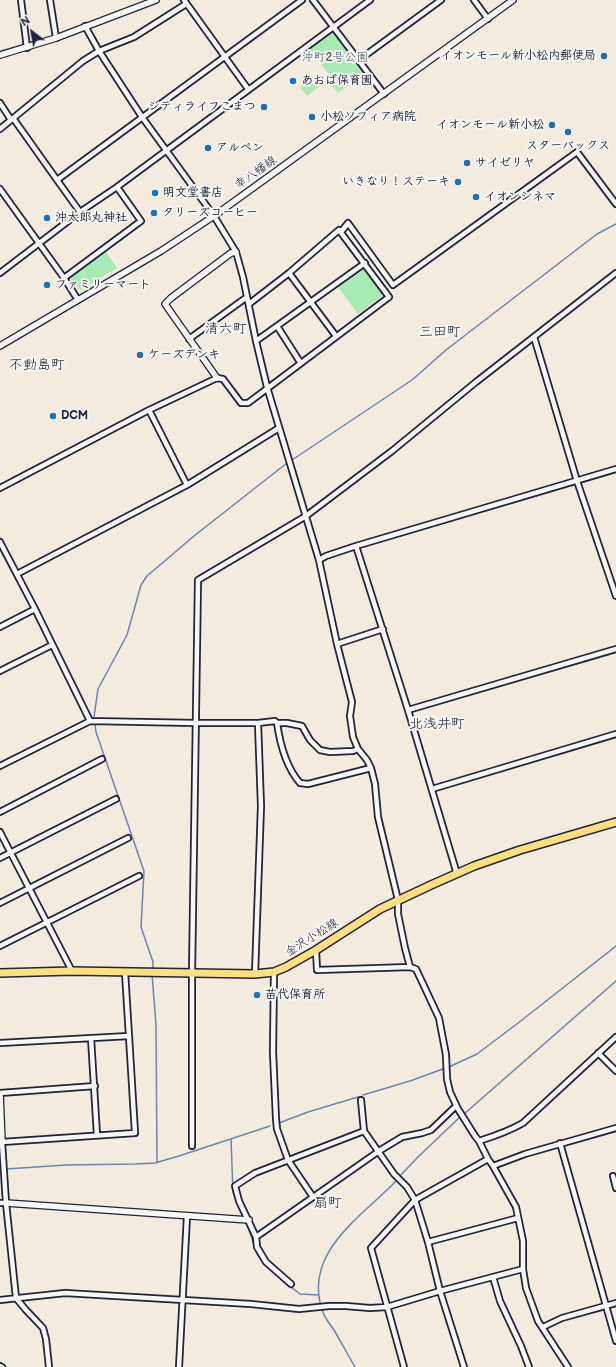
<!DOCTYPE html>
<html>
<head>
<meta charset="utf-8">
<style>
  body { margin:0 }
  #map { position:relative; width:616px; height:1367px; overflow:hidden; background:#f3ebe0; font-family:"Balsamiq Sans",sans-serif }
  canvas { display:block }
  .north { position:absolute; left:12px; top:12px; width:40px; height:40px; -webkit-text-stroke:3px #f6f6f2; paint-order:stroke; rotate:329deg; font-size:11px; font-weight:700; line-height:16px; text-align:center; color:#22223b }
  .north::after { content:''; display:block; margin:auto; width:14px; height:18px; background:#22223b; clip-path:polygon(50% 0,100% 100%,50% 72%,0 100%) }
</style>
</head>
<body>
<div id="map">
<canvas width="616" height="1367"></canvas>
<div class="north">N</div>
</div>
<script>
const c = document.querySelector('canvas').getContext('2d');
c.lineJoin = 'round';
function fillPath(path, color) { c.fillStyle = color; c.fill(path, 'evenodd'); }
function stroke(path, color, width, dash) { c.strokeStyle = color; c.lineWidth = width; c.lineCap = dash ? 'butt' : 'round'; c.setLineDash(dash || []); c.stroke(path); }
function drawText(font, color, halo, rows, align = 'center') {
  c.font = font + ' "Balsamiq Sans","Klee One",sans-serif'; c.lineWidth = 4; c.setLineDash([]); c.textBaseline = 'middle'; c.strokeStyle = halo; c.fillStyle = color; for (const [text, x, y, turn = 0] of rows) {
    c.save(); c.translate(x, y); c.rotate((+turn || 0) * Math.PI / 180); c.textAlign = isNaN(turn) ? turn : align; if (halo) c.strokeText(text, 0, 0); c.fillText(text, 0, 0); c.restore();
  }
}
fillPath(new Path2D(`
  M 333,31 L 365,73 L 338,93 L 327,79 L 330,76 L 310,49 Z
  M 313,77 L 320,86 L 307,96 L 300,87 Z
  M 106,252 L 117,268 L 80,290 L 70,277 Z
  M 364,268 L 382,293 L 382,296 L 358,314 L 338,287 L 361,269 Z`), '#a8eab4');
stroke(new Path2D(`
  M 292,460 L 412,380 L 446,350 L 597,234 L 616,224
  M 94,717 L 98,689 L 127,635 L 141,585 L 147,576 L 194,536 L 287,463
  M 95,724 L 96,732 L 144,871 L 141,927 L 153,962 L 153,970
  M 152,974 L 156,1025 L 157,1162
  M 363,1095 L 410,1081 L 451,1066 L 477,1054 L 522,1020 L 616,946
  M 464,1114 L 616,981
  M 279,1123 L 308,1112 L 358,1097
  M 231,1139 L 233,1192 L 237,1202
  M 6,1169 L 66,1165 L 135,1164 L 155,1163 L 179,1156 L 270,1126
  M 399,1177 L 418,1157 L 461,1116
  M 239,1205 L 243,1215
  M 248,1227 L 257,1254 L 264,1262
  M 266,1265 L 282,1280 L 300,1294 L 319,1295
  M 355,1367 C 348,1355 341,1342 334,1330 C 330,1325 327,1320 324,1315 C 299,1254 362,1217 397,1180`), '#6a86ab', 1.5);
const minor = new Path2D(`
  M 21,0 L 27,48
  M 50,0 L 56,38
  M 184,0 L 248,89
  M 313,0 L 384,94
  M 474,0 L 488,19
  M 85,26 L 99,51 L 142,117 L 214,216 L 236,252 L 243,277 L 256,341 L 267,387 L 319,560 L 337,644 L 352,702 L 350,716 L 353,737 L 358,749 L 367,760 L 371,768 L 375,784 L 378,817 L 398,900 L 398,914 L 405,948 L 410,967
  M 359,60 L 441,0
  M 0,103 L 11,120
  M 13,118 L 57,180 L 302,0
  M 0,129 L 83,61 L 99,51 L 134,37 L 186,4
  M 57,180 L 80,212
  M 0,189 L 64,278 L 78,300
  M 341,232 L 348,223 L 393,285 L 577,152 L 616,204
  M 0,273 L 80,212 L 117,187 L 370,0
  M 289,273 L 336,336
  M 64,278 L 141,221 L 117,187
  M 277,326 L 300,362
  M 534,337 L 577,481 L 616,596
  M 189,339 L 247,297
  M 256,341 L 365,263
  M 149,410 L 187,485
  M 0,488 L 149,410 L 217,378 L 223,379 L 241,403 L 248,403 L 389,297 L 339,230 L 289,273 L 249,304
  M 0,542 L 35,609 L 90,721
  M 356,546 L 408,710 L 457,874
  M 319,560 L 326,556 L 356,546 L 616,469
  M 17,574 L 187,485 L 279,428
  M 0,627 L 35,609
  M 337,644 L 383,629
  M 0,671 L 52,645
  M 408,710 L 616,649
  M 277,723 C 280,744 286,767 300,783 L 308,784 L 371,768
  M 0,766 L 90,721 L 196,723 L 258,723 L 275,721 L 277,723 L 287,723 L 302,726 L 310,740 L 320,750 L 330,752 L 353,751 L 358,749
  M 432,789 L 616,734
  M 0,812 L 102,759
  M 0,832 L 72,971
  M 0,858 L 116,799
  M 0,903 L 128,838
  M 0,946 L 139,876
  M 316,950 L 317,970 L 410,967 L 416,969 L 439,1018 L 446,1055 L 447,1079 L 450,1092 L 458,1109 L 475,1136 L 479,1141 L 488,1159 L 493,1166 L 516,1207 L 523,1241 L 523,1269 L 526,1288 L 538,1321 L 568,1367
  M 274,972 L 273,1052 L 276,1119 L 277,1129 L 288,1160 L 313,1197
  M 255,974 L 261,806 L 258,723
  M 91,1038 L 97,1135
  M 0,1043 L 129,1036
  M 598,1053 L 616,1071
  M 0,1093 L 95,1086
  M 361,1100 L 364,1131 L 394,1174 L 407,1187 L 415,1200 L 428,1242 L 440,1291 L 464,1367
  M 479,1141 C 495,1136 509,1131 523,1123 L 616,1037
  M 560,1143 L 616,1341
  M 192,1146 L 192,973 L 198,580 L 306,516 L 392,451 L 476,382 L 616,273
  M 493,1166 L 525,1154 L 616,1128
  M 613,1176 L 616,1188
  M 0,1203 L 6,1203
  M 256,1237 L 379,1151 L 402,1137 L 422,1133 L 431,1130 L 456,1106
  M 428,1242 L 518,1218
  M 493,1277 L 500,1301 L 521,1346 L 529,1367
  M 291,1284 L 266,1262 L 257,1247 L 256,1237 L 239,1201 L 235,1186 L 255,1173 L 364,1131
  M 0,1300 L 65,1293 L 251,1304 L 299,1309 L 329,1306 L 346,1306 L 370,1308 L 387,1307 L 440,1291 L 523,1269
  M 543,1327 L 562,1318 L 616,1303
  M 0,1366 L 2,1367
  M 49,1367 L 46,1339 L 43,1328 L 26,1310 L 16,1298 L 6,1203 L 2,1142 L 135,1133 L 125,972
  M 179,1367 L 187,1216
  M 404,1367 L 371,1248 L 415,1200 L 488,1159`);
const tertiary = new Path2D(`
  M 0,55 L 56,38 L 156,0
  M 0,346 L 161,251 L 214,216 L 513,0
  M 217,378 L 165,304 L 171,298 L 231,253 L 236,252
  M 0,1094 L 2,1142
  M 6,1203 L 249,1220`);
const primary = new Path2D(`
  M 0,973 L 72,971 L 255,974 L 274,972 L 286,967 L 316,950 L 380,909 L 431,885 L 474,866 L 520,850 L 616,822`);
stroke(minor, '#22223b', 8);
stroke(tertiary, '#22223b', 8);
stroke(primary, '#22223b', 10);
stroke(minor, '#f6f6f2', 4.5);
stroke(tertiary, '#f6f6f2', 5.5);
stroke(primary, '#fddf80', 7);
for (const [x, y, r, color] of [
  [604,56,4,"#1f6fb2"],
  [293,81,4,"#1f6fb2"],
  [264,107,4,"#1f6fb2"],
  [312,117,4,"#1f6fb2"],
  [552,125,4,"#1f6fb2"],
  [568,132,4,"#1f6fb2"],
  [208,148,4,"#1f6fb2"],
  [467,163,4,"#1f6fb2"],
  [458,182,4,"#1f6fb2"],
  [155,193,4,"#1f6fb2"],
  [476,197,4,"#1f6fb2"],
  [154,213,4,"#1f6fb2"],
  [47,218,4,"#1f6fb2"],
  [47,285,4,"#1f6fb2"],
  [140,355,4,"#1f6fb2"],
  [53,416,4,"#1f6fb2"],
  [257,995,4,"#1f6fb2"]
]) { const dot = new Path2D(); dot.arc(x, y, r, 0, 2 * Math.PI); c.fillStyle = color; c.fill(dot); stroke(dot, '#f6f6f2', 1.5); }
drawText('bold 12px', '#22223b', '#f6f6f2', [
  ["イオンモール新小松内郵便局",596,56,"right"],
  ["あおば保育園",301,81],
  ["シティライフこまつ",256,107,"right"],
  ["小松ソフィア病院",320,117],
  ["イオンモール新小松",544,125,"right"],
  ["スターバックス",568,146,"center"],
  ["アルペン",216,148],
  ["サイゼリヤ",475,163],
  ["いきなり！ステーキ",450,182,"right"],
  ["明文堂書店",163,193],
  ["イオンシネマ",484,197],
  ["タリーズコーヒー",162,213],
  ["沖太郎丸神社",55,218],
  ["ファミリーマート",55,285],
  ["ケーズデンキ",148,355],
  ["DCM",61,416],
  ["苗代保育所",265,995]
], 'left');
drawText('12px', '#445459', '#f6f6f2', [
  ["沖町2号公園",335,58]
]);
drawText('12px', '#22223b', '#f6f6f2', [
  ["幸八幡線",256,173,-35],
  ["金沢小松線",312,938,-32]
]);
drawText('14px', '#22223b', '#f6f6f2', [
  ["清六町",226,329],
  ["三田町",440,332],
  ["不動島町",37,365],
  ["北浅井町",437,724],
  ["扇町",328,1203]
]);
</script>
</body>
</html>
